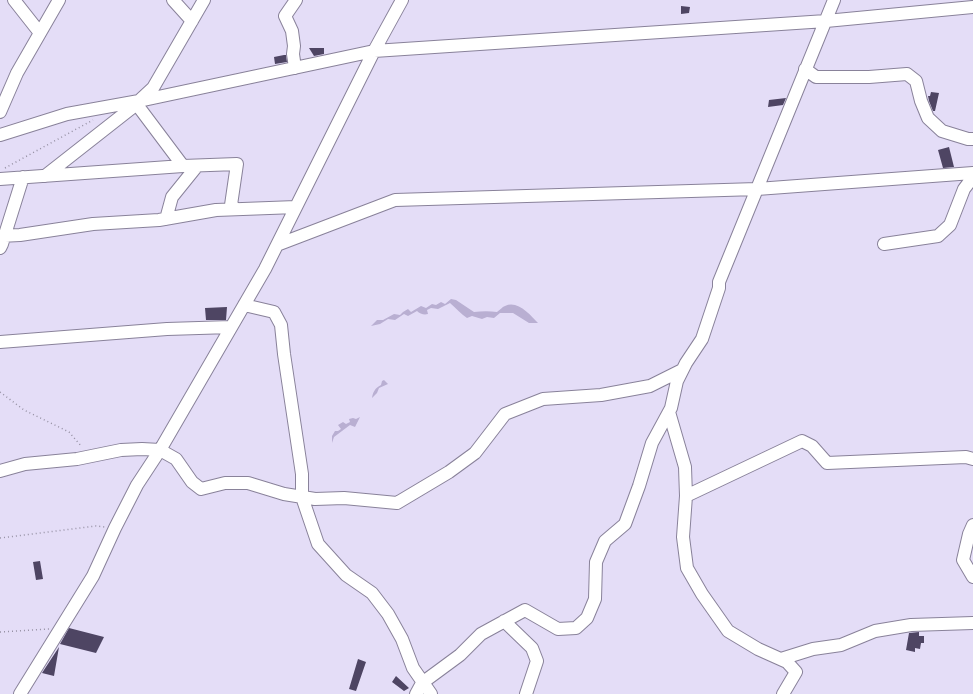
<!DOCTYPE html>
<html>
<head>
<meta charset="utf-8">
<style>
  body { margin:0 }
  canvas { display:block; background:#e4ddf7 }
</style>
</head>
<body>
<canvas width="973" height="694"></canvas>
<script>
const c = document.querySelector('canvas').getContext('2d');
c.lineJoin = 'round';
function fillPath(path, color) { c.fillStyle = color; c.fill(path, 'evenodd'); }
function stroke(path, color, width, dash) { c.strokeStyle = color; c.lineWidth = width; c.lineCap = dash ? 'butt' : 'round'; c.setLineDash(dash || []); c.stroke(path); }
fillPath(new Path2D(`
  M 451,299 L 456,300 L 474,312 C 482,311 490,311 497,312 C 500,310 502,307 505,306 C 518,300 530,315 538,323 L 529,323 L 513,313 L 500,313 L 494,318 L 487,317 L 482,319 L 472,316 L 467,318 C 461,314 456,308 450,303 L 438,309 L 431,308 L 427,310 L 428,314 C 424,315 420,314 417,311 L 408,316 L 404,314 L 395,320 L 388,319 L 380,324 L 371,326 L 377,320 L 383,320 L 394,314 L 400,315 L 403,312 L 408,309 L 411,312 L 421,306 L 426,308 L 432,304 L 436,305 L 441,302 L 445,304 Z
  M 384,380 L 388,384 L 379,388 L 377,393 L 372,398 C 373,392 375,388 381,385 L 382,381 Z
  M 360,417 L 355,427 L 350,425 L 334,437 L 332,443 L 332,436 L 335,431 L 338,431 L 341,429 L 338,425 L 343,422 L 346,424 L 350,422 L 349,419 L 353,418 L 356,419 Z`), '#b9afd2');
fillPath(new Path2D(`
  M 681,6 L 690,7 L 689,13 L 681,14 Z
  M 309,48 L 324,48 L 324,54 L 314,56 Z
  M 284,55 L 286,55 L 287,62 L 275,64 L 274,57 Z
  M 931,92 L 939,93 L 935,111 L 933,111 L 929,101 L 928,96 L 930,96 Z
  M 786,98 L 783,105 L 768,107 L 769,100 Z
  M 949,147 L 954,167 L 943,168 L 938,150 Z
  M 227,307 L 226,320 L 206,320 L 205,308 Z
  M 40,561 L 43,579 L 36,580 L 33,562 Z
  M 69,628 L 104,637 L 96,653 L 60,644 Z
  M 919,632 L 919,636 L 924,636 L 924,643 L 921,643 L 920,649 L 915,648 L 915,652 L 906,650 L 909,633 Z
  M 59,647 L 54,676 L 42,673 Z
  M 358,659 L 366,662 L 356,691 L 349,689 Z
  M 396,676 L 409,688 L 404,691 L 392,682 Z`), '#4e4563');
const minor = new Path2D(`
  M 14,0 L 40,33
  M 173,0 L 192,21
  M 204,0 L 153,88 L 139,101 L 138,106 L 183,166 L 237,164 L 231,205 L 236,209
  M 295,68 L 293,54 L 294,46 L 292,31 L 285,16 L 296,0
  M 805,69 L 816,77 L 869,77 L 907,74 L 916,81 L 921,101 L 928,118 L 942,131 L 968,139 L 973,139
  M 0,112 L 17,73 L 59,0
  M 0,135 L 67,114 L 139,101 L 374,51 L 826,21 L 973,7
  M 45,176 L 138,103
  M 0,179 L 183,166
  M 166,219 L 172,197 L 197,166
  M 0,236 L 20,235 L 93,224 L 159,220 L 216,210 L 296,207
  M 884,244 L 938,236 L 950,225 L 964,189 L 973,177
  M 277,245 L 395,200 L 757,189 L 973,173
  M 0,248 L 2,244 L 23,177
  M 244,305 L 274,312 L 281,325 L 284,354 L 302,474 L 302,497 L 318,544 L 346,575 L 372,593 L 388,614 L 402,639 L 413,668 L 431,694
  M 0,342 L 167,329 L 231,327
  M 669,412 L 685,467 L 686,496 L 683,537 L 687,568 L 702,594 L 728,631 L 758,649 L 787,662 L 796,672 L 783,694
  M 0,471 L 25,464 L 77,459 L 121,450 L 142,449 L 160,450 L 176,459 L 192,482 L 201,489 L 225,483 L 248,483 L 284,494 L 315,499 L 344,498 L 397,503 L 449,472 L 475,453 L 505,414 L 543,399 L 601,395 L 650,386 L 682,370
  M 686,496 L 802,441 L 812,446 L 827,463 L 966,457 L 973,459
  M 973,525 L 969,534 L 963,560 L 973,577
  M 504,621 L 532,648 L 537,661 L 526,694
  M 781,659 L 813,649 L 841,645 L 875,631 L 911,625 L 973,623
  M 20,694 L 93,576 L 115,528 L 137,485 L 160,450 L 265,269 L 374,51 L 402,0
  M 416,694 L 422,683 L 460,655 L 481,634 L 525,610 L 558,629 L 576,628 L 587,618 L 595,599 L 596,562 L 605,541 L 625,524 L 639,486 L 652,443 L 671,408 L 677,381 L 686,363 L 702,339 L 719,288 L 719,282 L 834,0`);
stroke(minor, '#89829a', 14);
stroke(new Path2D(`
  M 5,168 L 93,120
  M 0,392 L 24,410 L 69,432 L 82,447
  M 0,538 L 96,526 L 105,527
  M 0,632 L 49,629`), '#9691a4', 1.5, [1, 3]);
stroke(minor, '#fff', 12);
</script>
</body>
</html>
